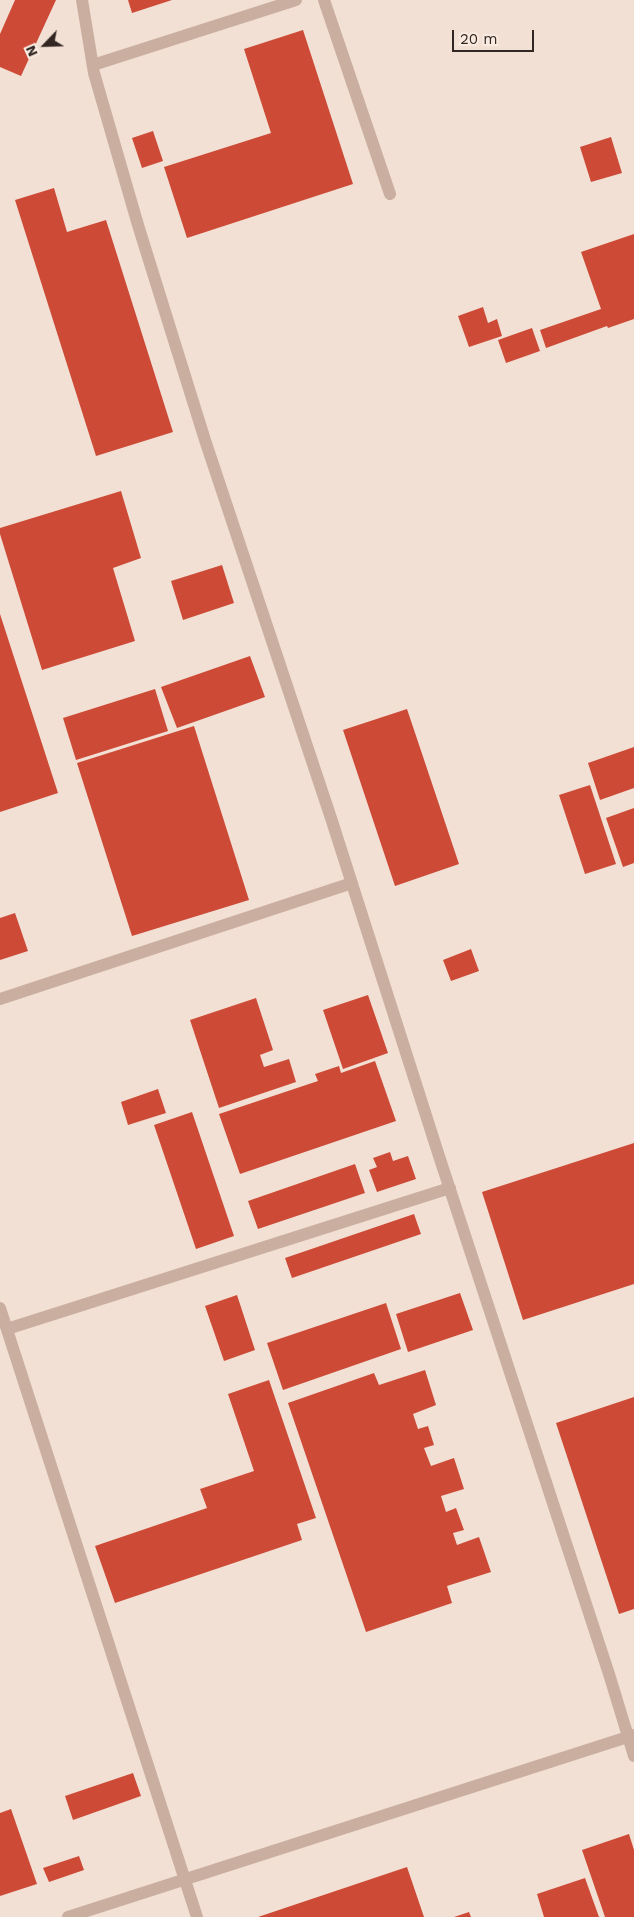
<!DOCTYPE html>
<html>
<head>
<meta charset="utf-8">
<style>
  body { margin:0 }
  #map { position:relative; width:634px; height:1917px; overflow:hidden; background:#f2e0d4; font-family:"Work Sans",sans-serif }
  canvas { display:block }
  .north { position:absolute; left:20px; top:20px; width:50px; height:50px; -webkit-text-stroke:4px #faebe0; paint-order:stroke; rotate:246deg; font-size:14px; font-weight:700; line-height:20px; text-align:center; color:#332724 }
  .north::after { content:''; display:block; margin:auto; width:18px; height:22px; background:#332724; clip-path:polygon(50% 0,100% 100%,50% 72%,0 100%) }
  .scale { position:absolute; left:452px; top:30px; width:82px; height:22px; box-sizing:border-box; border:2px solid #332724; border-top:0; padding-left:6px; font-size:15px; line-height:18px; white-space:nowrap; color:#332724; -webkit-text-stroke:4px #faebe0; paint-order:stroke }
</style>
</head>
<body>
<div id="map">
<canvas width="634" height="1917"></canvas>
<div class="north">N</div>
<div class="scale">20 m</div>
</div>
<script>
const c = document.querySelector('canvas').getContext('2d');
c.lineJoin = 'round';
function fillPath(path, color) { c.fillStyle = color; c.fill(path, 'evenodd'); }
function stroke(path, color, width, dash) { c.strokeStyle = color; c.lineWidth = width; c.lineCap = dash ? 'butt' : 'round'; c.setLineDash(dash || []); c.stroke(path); }
fillPath(new Path2D(`
  M 15,0 L 56,0 L 21,76 L 0,67 L 0,34 Z
  M 128,0 L 172,0 L 132,13 Z
  M 303,30 L 353,184 L 187,238 L 164,167 L 271,133 L 244,49 Z
  M 153,131 L 163,161 L 142,168 L 132,138 Z
  M 611,137 L 622,173 L 591,182 L 580,147 Z
  M 54,188 L 67,232 L 106,220 L 173,432 L 96,456 L 15,200 Z
  M 634,234 L 634,319 L 608,328 L 607,326 L 546,348 L 540,330 L 601,309 L 581,252 Z
  M 483,307 L 488,323 L 497,319 L 502,336 L 469,347 L 458,316 Z
  M 532,328 L 540,351 L 506,363 L 498,340 Z
  M 121,491 L 141,558 L 113,568 L 135,641 L 42,670 L 0,534 L 0,528 Z
  M 222,565 L 234,603 L 183,620 L 171,581 Z
  M 0,614 L 58,793 L 0,812 Z
  M 250,656 L 265,697 L 177,728 L 161,687 Z
  M 155,689 L 168,731 L 76,760 L 63,718 Z
  M 407,709 L 459,864 L 395,886 L 343,730 Z
  M 194,726 L 249,900 L 132,936 L 77,763 Z
  M 634,747 L 634,788 L 600,800 L 588,763 Z
  M 590,785 L 616,864 L 585,874 L 559,795 Z
  M 634,808 L 634,863 L 623,867 L 606,818 Z
  M 15,913 L 28,951 L 0,960 L 0,918 Z
  M 471,949 L 479,971 L 451,981 L 443,960 Z
  M 368,995 L 388,1053 L 343,1069 L 323,1010 Z
  M 256,998 L 273,1050 L 260,1055 L 264,1067 L 289,1059 L 296,1082 L 219,1108 L 190,1020 Z
  M 375,1061 L 396,1121 L 240,1174 L 219,1114 L 318,1081 L 315,1074 L 339,1066 L 341,1073 Z
  M 158,1089 L 166,1113 L 128,1125 L 121,1102 Z
  M 192,1112 L 234,1236 L 196,1249 L 154,1125 Z
  M 634,1143 L 634,1284 L 523,1320 L 482,1192 Z
  M 390,1152 L 393,1161 L 408,1156 L 416,1179 L 377,1192 L 369,1170 L 377,1167 L 373,1158 Z
  M 355,1164 L 365,1193 L 258,1229 L 248,1201 Z
  M 414,1214 L 421,1234 L 292,1278 L 285,1258 Z
  M 460,1293 L 473,1330 L 408,1352 L 396,1314 Z
  M 237,1295 L 255,1350 L 224,1361 L 205,1306 Z
  M 386,1303 L 401,1349 L 283,1390 L 267,1343 Z
  M 425,1370 L 436,1405 L 413,1414 L 418,1429 L 428,1426 L 434,1445 L 424,1448 L 431,1466 L 454,1458 L 464,1489 L 441,1496 L 446,1512 L 456,1508 L 464,1530 L 453,1533 L 457,1545 L 479,1537 L 491,1572 L 447,1586 L 452,1603 L 366,1632 L 288,1403 L 374,1373 L 379,1385 Z
  M 269,1380 L 316,1518 L 297,1524 L 302,1540 L 115,1603 L 95,1546 L 207,1508 L 200,1489 L 254,1471 L 228,1394 Z
  M 634,1397 L 634,1609 L 619,1614 L 556,1423 Z
  M 133,1773 L 141,1796 L 73,1820 L 65,1796 Z
  M 11,1809 L 37,1884 L 0,1896 L 0,1813 Z
  M 629,1834 L 634,1850 L 634,1917 L 605,1917 L 582,1850 Z
  M 79,1856 L 84,1870 L 49,1882 L 43,1868 Z
  M 407,1867 L 424,1917 L 258,1917 Z
  M 585,1878 L 599,1917 L 544,1917 L 537,1894 Z
  M 469,1912 L 471,1917 L 454,1917 Z`), '#cd4a37');
stroke(new Path2D(`
  M 82,0 L 94,73 L 138,225 L 205,440 L 331,818 L 439,1156 L 609,1674 L 634,1756
  M 324,0 L 390,194
  M 93,65 L 296,0
  M 0,999 L 352,883
  M 0,1308 L 197,1917
  M 7,1329 L 450,1188
  M 68,1917 L 634,1735`), '#caaea0', 12);
</script>
</body>
</html>
